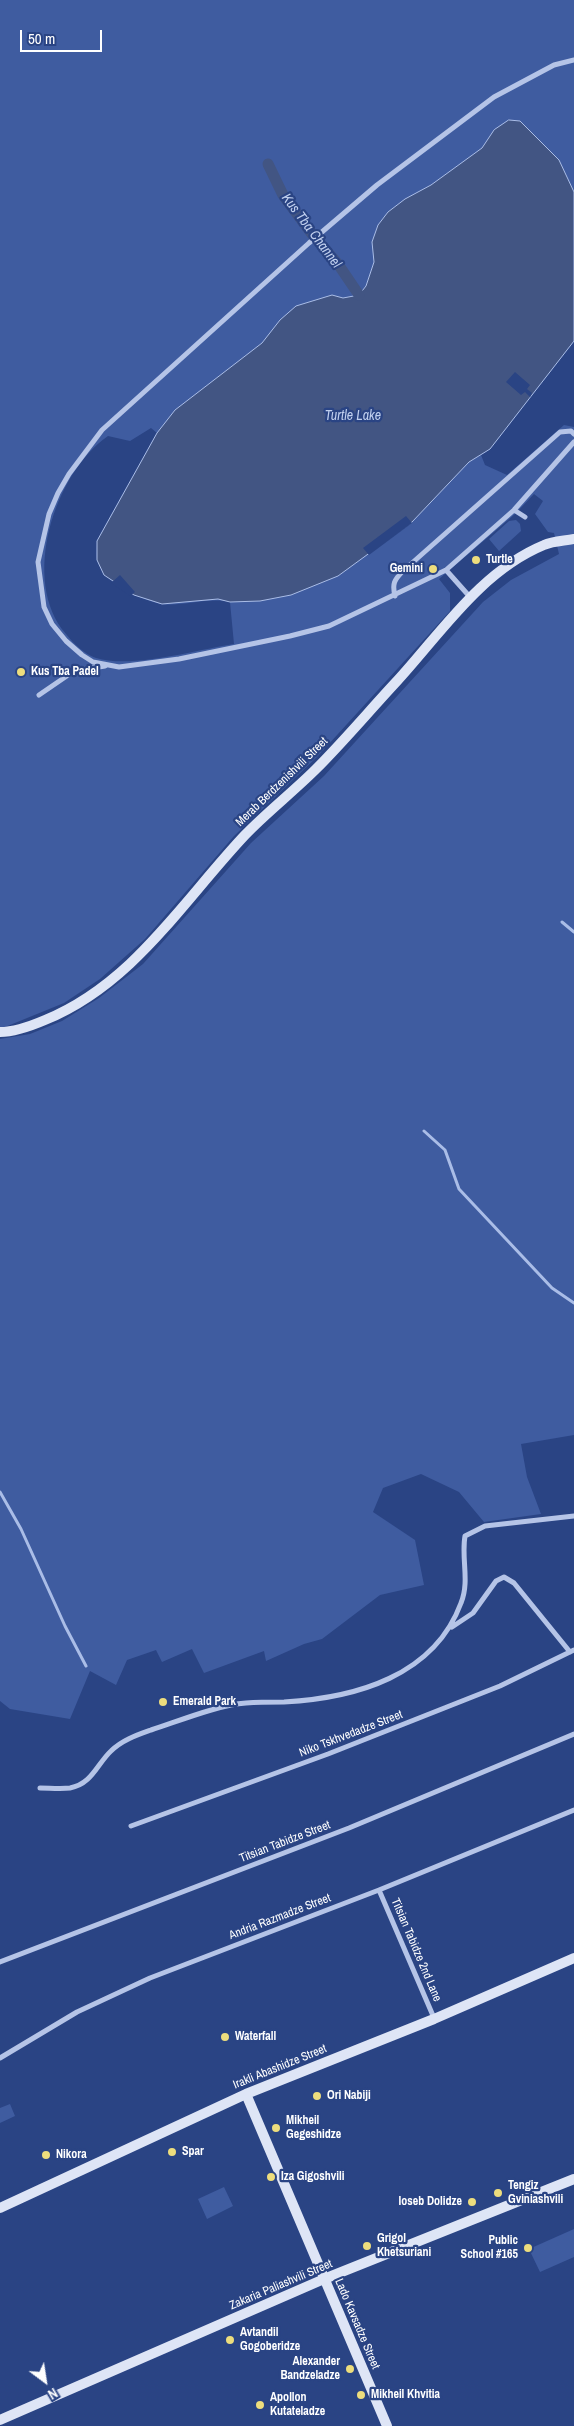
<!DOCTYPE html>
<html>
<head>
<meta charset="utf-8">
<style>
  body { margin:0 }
  #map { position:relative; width:574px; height:2426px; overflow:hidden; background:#2a4484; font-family:"Archivo Narrow",sans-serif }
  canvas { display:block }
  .north { position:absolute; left:20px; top:2356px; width:50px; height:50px; -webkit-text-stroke:4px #2a4484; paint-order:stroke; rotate:149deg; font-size:14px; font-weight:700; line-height:20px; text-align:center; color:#fff }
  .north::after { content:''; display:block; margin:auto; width:18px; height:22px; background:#fff; clip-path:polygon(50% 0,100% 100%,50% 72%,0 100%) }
  .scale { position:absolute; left:20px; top:30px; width:82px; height:22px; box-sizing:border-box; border:2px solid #fff; border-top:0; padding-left:6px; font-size:15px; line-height:18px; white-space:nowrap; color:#fff; -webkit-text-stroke:4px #2a4484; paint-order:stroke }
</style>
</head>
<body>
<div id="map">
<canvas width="574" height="2426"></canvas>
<div class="north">N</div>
<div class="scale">50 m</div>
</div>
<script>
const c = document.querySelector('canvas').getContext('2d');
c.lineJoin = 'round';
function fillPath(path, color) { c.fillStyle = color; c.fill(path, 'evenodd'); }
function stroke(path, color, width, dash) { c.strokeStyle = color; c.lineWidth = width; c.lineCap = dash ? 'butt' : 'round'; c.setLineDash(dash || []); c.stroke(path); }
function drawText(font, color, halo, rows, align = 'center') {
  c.font = font + ' "Archivo Narrow",sans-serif'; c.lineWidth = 4.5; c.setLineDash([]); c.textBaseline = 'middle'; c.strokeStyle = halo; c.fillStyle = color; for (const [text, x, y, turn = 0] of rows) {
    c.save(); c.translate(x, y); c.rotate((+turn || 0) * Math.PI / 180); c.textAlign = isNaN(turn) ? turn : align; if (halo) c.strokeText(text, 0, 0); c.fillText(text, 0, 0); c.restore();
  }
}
fillPath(new Path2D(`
  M 0,0 L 574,0 L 574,341 L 490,449 L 481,455 L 485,465 L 507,475 L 564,425 L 574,427 L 574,1435 L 521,1444 L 527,1477 L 541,1514 L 484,1522 L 459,1492 L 421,1474 L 383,1488 L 373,1512 L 415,1540 L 424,1585 L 380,1595 L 322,1639 L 304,1644 L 266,1661 L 264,1651 L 204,1673 L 192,1649 L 162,1662 L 156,1650 L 127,1660 L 116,1685 L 90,1671 L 70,1719 L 10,1709 L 0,1701 L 0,1039 L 30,1034 L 62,1021 L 99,998 L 143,964 L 251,843 L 324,776 L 483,602 L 511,580 L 559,554 L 554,533 L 548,532 L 535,514 L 543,501 L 534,494 L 515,514 L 439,579 L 450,593 L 450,611 L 317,757 L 234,836 L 145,939 L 100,979 L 64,1003 L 5,1027 L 0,1027 ZM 151,428 L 157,433 L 97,541 C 97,547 96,555 97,560 C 103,582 141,600 161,604 C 183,607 207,597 230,602 L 234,644 C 196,650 131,669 96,658 C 84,654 74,644 66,634 C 20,581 54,473 108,436 L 130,441 Z
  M 516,520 L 520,524 L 521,531 L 499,551 L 489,539 L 509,521 Z
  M 10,2104 L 15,2116 L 0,2123 L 0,2108 Z
  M 224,2187 L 233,2206 L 207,2219 L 198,2199 Z
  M 574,2229 L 574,2257 L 540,2272 L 529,2249 Z`), '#3f5ca0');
const water = new Path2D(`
  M 509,120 L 520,121 L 559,160 L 574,192 L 574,341 L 490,449 L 469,462 L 412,522 L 338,576 L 291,595 L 260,601 L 230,602 L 218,599 L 162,604 L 134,595 L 104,575 L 97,560 L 97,541 L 157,433 L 175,410 L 262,343 L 280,320 L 296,306 L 332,295 L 343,298 L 359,295 L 366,286 L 374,262 L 372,242 L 378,225 L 388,212 L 405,199 L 431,185 L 482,148 L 494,130 Z`);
fillPath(water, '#425583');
stroke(water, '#aabde7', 1);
fillPath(new Path2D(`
  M 515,372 L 530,385 L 527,389 L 532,393 L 530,397 L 525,392 L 521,395 L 506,382 Z
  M 406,516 L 412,523 L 369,555 L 363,548 Z
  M 120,575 L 135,592 L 130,596 L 111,583 Z`), '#2a4484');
stroke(new Path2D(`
  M 562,922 L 574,932
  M 424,1131 L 445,1150 L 459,1189 L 552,1288 L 574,1303
  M 0,1492 L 21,1529 L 65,1626 L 86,1666`), '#aabde7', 3);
stroke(new Path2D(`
  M 268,164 L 283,195 L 312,234 L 338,264 L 359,295`), '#425583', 11);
stroke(new Path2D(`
  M 514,510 L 525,517
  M 446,570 L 514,510 L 574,442
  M 395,596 C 392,584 394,580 403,571 L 560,432 L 571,431 L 574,434
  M 470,597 L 446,570 L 329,626 L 290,636 L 179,659 L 119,667 L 93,662 L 82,655 L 66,641 L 52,624 L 44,607 L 38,562 L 49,514 L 58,493 L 69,474 L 102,430 L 309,243 L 377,185 L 494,97 L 554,65 L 574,60
  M 39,695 L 74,671 L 105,666
  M 452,1627 L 473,1613 L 496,1581 L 504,1577 L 514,1583 L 570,1652
  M 40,1788 C 49,1788 61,1789 70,1788 C 92,1784 97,1764 111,1751 C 122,1740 137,1735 151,1730 C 179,1721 218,1705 246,1703 C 259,1702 271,1702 284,1702 C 356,1698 434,1676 461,1603 C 470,1581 461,1558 465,1536 L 485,1526 L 574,1516
  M 131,1826 L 328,1754 L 500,1686 L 574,1650
  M 379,1890 L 434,2018
  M 0,1962 L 349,1828 L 574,1734
  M 0,2058 L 77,2012 L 150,1978 L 379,1890 L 574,1810`), '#b5c4e7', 5);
stroke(new Path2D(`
  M 0,1032 C 15,1032 31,1026 45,1020 C 133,984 182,902 245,835 C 267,812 293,792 316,769 C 344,741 370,710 397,681 C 441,633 481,571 544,545 C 553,541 564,541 574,539
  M 246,2094 L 387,2426
  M 0,2208 L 246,2094 L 434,2019 L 574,1958
  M 0,2420 L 324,2279 L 574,2179`), '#dee5f6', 10);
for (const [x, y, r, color] of [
  [476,560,5,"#eddd7d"],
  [433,569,5,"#eddd7d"],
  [21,672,5,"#eddd7d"],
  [163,1702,5,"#eddd7d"],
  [225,2037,5,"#eddd7d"],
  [317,2096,5,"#eddd7d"],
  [276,2128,5,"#eddd7d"],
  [172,2152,5,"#eddd7d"],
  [46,2155,5,"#eddd7d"],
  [271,2177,5,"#eddd7d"],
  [498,2193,5,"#eddd7d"],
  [472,2202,5,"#eddd7d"],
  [367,2246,5,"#eddd7d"],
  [528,2248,5,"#eddd7d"],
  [230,2340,5,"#eddd7d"],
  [350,2369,5,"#eddd7d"],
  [361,2395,5,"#eddd7d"],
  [260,2405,5,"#eddd7d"]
]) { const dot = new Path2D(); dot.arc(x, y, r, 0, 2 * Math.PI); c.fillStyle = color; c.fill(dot); stroke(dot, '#2a4484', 2); }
drawText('bold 12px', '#fff', '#2a4484', [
  ["Turtle",486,560],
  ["Gemini",423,569,"right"],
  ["Kus Tba Padel",31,672],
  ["Emerald Park",173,1702],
  ["Waterfall",235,2037],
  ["Ori Nabiji",327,2096],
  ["Mikheil",286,2121],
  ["Gegeshidze",286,2135],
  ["Spar",182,2152],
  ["Nikora",56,2155],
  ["Iza Gigoshvili",281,2177],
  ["Tengiz",508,2186],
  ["Gviniashvili",508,2200],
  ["Ioseb Dolidze",462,2202,"right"],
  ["Grigol",377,2239],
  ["Khetsuriani",377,2253],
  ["Public",518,2241,"right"],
  ["School #165",518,2255,"right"],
  ["Avtandil",240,2333],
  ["Gogoberidze",240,2347],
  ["Alexander",340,2362,"right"],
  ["Bandzeladze",340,2376,"right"],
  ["Mikheil Khvitia",371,2395],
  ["Apollon",270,2398],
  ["Kutateladze",270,2412]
], 'left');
drawText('12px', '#fff', '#2a4484', [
  ["Merab Berdzenishvili Street",282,782,-44],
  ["Niko Tskhvedadze Street",351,1734,-21],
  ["Titsian Tabidze Street",285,1842,-21],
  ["Andria Razmadze Street",280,1917,-21],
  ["Titsian Tabidze 2nd Lane",416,1950,67],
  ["Irakli Abashidze Street",280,2067,-22],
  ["Zakaria Paliashvili Street",281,2285,-23],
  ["Lado Kavsadze Street",357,2324,67]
]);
drawText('italic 14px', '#c0cfee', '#2a4484', [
  ["Kus Tba Channel",311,231,53],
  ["Turtle Lake",353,416]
]);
</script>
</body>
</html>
